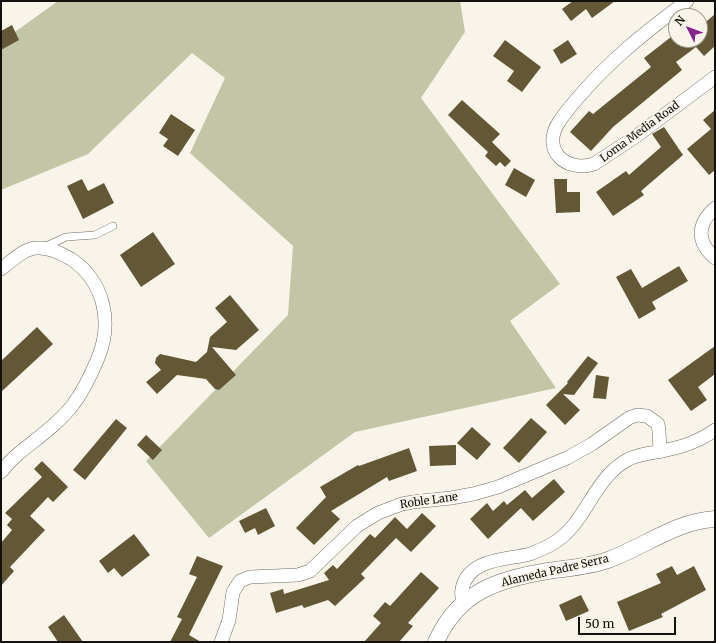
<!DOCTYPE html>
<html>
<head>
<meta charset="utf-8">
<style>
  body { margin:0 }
  #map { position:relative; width:716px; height:643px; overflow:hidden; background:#f8f4ea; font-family:Merriweather,serif }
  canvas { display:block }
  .frame { position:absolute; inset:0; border:2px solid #13110e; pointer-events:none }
  .north { position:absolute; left:668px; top:8px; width:40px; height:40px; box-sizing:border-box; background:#f8f4ea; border:1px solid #9c9992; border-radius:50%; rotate:312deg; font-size:11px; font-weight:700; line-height:16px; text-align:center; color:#13110e }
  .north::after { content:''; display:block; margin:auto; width:14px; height:18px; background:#88248c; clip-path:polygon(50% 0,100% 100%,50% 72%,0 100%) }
  .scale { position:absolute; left:578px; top:617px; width:98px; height:18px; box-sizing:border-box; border:2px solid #13110e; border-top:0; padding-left:5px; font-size:12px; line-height:14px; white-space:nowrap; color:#13110e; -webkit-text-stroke:3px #f8f4ea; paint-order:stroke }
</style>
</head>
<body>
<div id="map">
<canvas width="716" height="643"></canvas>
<div class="frame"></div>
<div class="north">N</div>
<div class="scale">50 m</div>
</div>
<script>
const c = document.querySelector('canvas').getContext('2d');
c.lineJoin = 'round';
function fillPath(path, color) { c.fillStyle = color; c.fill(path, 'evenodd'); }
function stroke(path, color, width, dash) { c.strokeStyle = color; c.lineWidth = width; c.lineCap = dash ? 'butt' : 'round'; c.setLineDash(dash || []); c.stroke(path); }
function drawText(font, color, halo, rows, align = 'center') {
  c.font = font + ' Merriweather,serif'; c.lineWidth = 4; c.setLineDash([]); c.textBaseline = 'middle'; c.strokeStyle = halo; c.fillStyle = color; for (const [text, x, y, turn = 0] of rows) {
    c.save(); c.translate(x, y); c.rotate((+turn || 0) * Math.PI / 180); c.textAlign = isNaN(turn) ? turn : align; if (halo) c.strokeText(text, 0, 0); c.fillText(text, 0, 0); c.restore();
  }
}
fillPath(new Path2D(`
  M 58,1 L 460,1 L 465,32 L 421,98 L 560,284 L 510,321 L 556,388 L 355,432 L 209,538 L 146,461 L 288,315 L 293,246 L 190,153 L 225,78 L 192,53 L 88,154 L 1,190 L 1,42 Z`), '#c2c6a6');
fillPath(new Path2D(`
  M 573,1 L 615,1 L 592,18 L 586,9 L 571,21 L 562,9 Z
  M 715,14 L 715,46 L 704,56 L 696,47 L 676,62 L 682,70 L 613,127 L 591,151 L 570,132 L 589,111 L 593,114 L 651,67 L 644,58 L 671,37 L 673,40 L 700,40 L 700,27 Z
  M 12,25 L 19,40 L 1,50 L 1,31 Z
  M 505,40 L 541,67 L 522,92 L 507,81 L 514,71 L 493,56 Z
  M 568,40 L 577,54 L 561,64 L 553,50 Z
  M 462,100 L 500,134 L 492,142 L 511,161 L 505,167 L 500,162 L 496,166 L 485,156 L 488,152 L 448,115 Z
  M 715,110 L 715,170 L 709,175 L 687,149 L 711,129 L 703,120 Z
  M 171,114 L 195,130 L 178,156 L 163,146 L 168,139 L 159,133 Z
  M 664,127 L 683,155 L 641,191 L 644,195 L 613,216 L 596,192 L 626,171 L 629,175 L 661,147 L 652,134 Z
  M 514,168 L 535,180 L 526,197 L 505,185 Z
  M 82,179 L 88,191 L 104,183 L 114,203 L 83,219 L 67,186 Z
  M 554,179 L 567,179 L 567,192 L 580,192 L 580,212 L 556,213 Z
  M 153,232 L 175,264 L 141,287 L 120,255 Z
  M 679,266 L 688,281 L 652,302 L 656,309 L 639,319 L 616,277 L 631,269 L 642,288 Z
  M 230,295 L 259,330 L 236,350 L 212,347 L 236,375 L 219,390 L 215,389 L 206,379 L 177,375 L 157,394 L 146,382 L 161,370 L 155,363 L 156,358 L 160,354 L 196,362 L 207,352 L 210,337 L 227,322 L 215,308 Z
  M 37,327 L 53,344 L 1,392 L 1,361 Z
  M 715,346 L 715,374 L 698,387 L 707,400 L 691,411 L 668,380 Z
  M 588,356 L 598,363 L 574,395 L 563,394 L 580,410 L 565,425 L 546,405 L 568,383 L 567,382 Z
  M 596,375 L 609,377 L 606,399 L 593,398 Z
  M 531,418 L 547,432 L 519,463 L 503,448 Z
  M 116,419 L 127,428 L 85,480 L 73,470 Z
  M 472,427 L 491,444 L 477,460 L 457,443 Z
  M 146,435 L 162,450 L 153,460 L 137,445 Z
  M 456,445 L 456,465 L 430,466 L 429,446 Z
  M 409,448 L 417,471 L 389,481 L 387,477 L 331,511 L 340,519 L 314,545 L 296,528 L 326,497 L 320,487 L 358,465 L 359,466 Z
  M 42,461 L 68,487 L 53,502 L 48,497 L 30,516 L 45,530 L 10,567 L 14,571 L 1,586 L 1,543 L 12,530 L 7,525 L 12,519 L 5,513 L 42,477 L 34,469 Z
  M 554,479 L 565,492 L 533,521 L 521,508 L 488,539 L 470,519 L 487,503 L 493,511 L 504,501 L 507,505 L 525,490 L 532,498 Z
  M 266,508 L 275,526 L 258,535 L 255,528 L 245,533 L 239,521 Z
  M 422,513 L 436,526 L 411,552 L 396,538 L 361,574 L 365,578 L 335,606 L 328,600 L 304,608 L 302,605 L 276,613 L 270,593 L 283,589 L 284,594 L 329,580 L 324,573 L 333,565 L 337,569 L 370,534 L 375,538 L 395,517 L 407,529 Z
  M 134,534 L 150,555 L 122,577 L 114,568 L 108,573 L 99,561 Z
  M 197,556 L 223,566 L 189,635 L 201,642 L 170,642 L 182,619 L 177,617 L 197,577 L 189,574 Z
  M 672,566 L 677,575 L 694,566 L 706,590 L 661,614 L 663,617 L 629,631 L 617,602 L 661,583 L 656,574 Z
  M 421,572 L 439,588 L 408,623 L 413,626 L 399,642 L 364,642 L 381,623 L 373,616 L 385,602 L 390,606 Z
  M 581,595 L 589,611 L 566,621 L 559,605 Z
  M 64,615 L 83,642 L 58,642 L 48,627 Z`), '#645735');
const service = new Path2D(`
  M 44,247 L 66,237 L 95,235 L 113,226`);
const minor = new Path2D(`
  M 687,1 C 645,32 609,61 576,100 C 570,107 564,114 559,122 C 541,149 565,173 594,164 L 635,137 L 715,77
  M 715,208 C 697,224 696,242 715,258
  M 1,269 C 11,262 24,248 37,248 C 49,247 61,253 71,259 C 104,281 113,322 98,358 C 91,375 83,392 72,406 C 57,425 36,439 18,454 C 12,459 6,466 1,472
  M 463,604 C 462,599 461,593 462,589 C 468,558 507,560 530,554 C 538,551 545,548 552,544 C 587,524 593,477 629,459 C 640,454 651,453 662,451 C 682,447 698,442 715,430
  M 221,642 L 229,620 L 233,592 L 240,581 L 250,577 L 298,575 L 310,571 L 357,526 L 378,513 L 402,504 L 413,502 L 451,498 L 473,494 L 498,487 L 567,458 L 592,444 L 629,418 L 637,415 L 647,416 L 658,424 L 659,431 L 660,451`);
const tertiary = new Path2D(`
  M 436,642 C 458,592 498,579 548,571 C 568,568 588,567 608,560 C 644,547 676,521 715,519`);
stroke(service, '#6f6b62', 8);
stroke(minor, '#6f6b62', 14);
stroke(tertiary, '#6f6b62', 17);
stroke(service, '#fff', 7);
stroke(minor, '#fff', 13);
stroke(tertiary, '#fff', 16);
drawText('11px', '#13110e', '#f8f4ea', [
  ["Loma Media Road",640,132,-36],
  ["Roble Lane",429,501,-8],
  ["Alameda Padre Serra",555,571,-13]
]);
</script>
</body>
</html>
